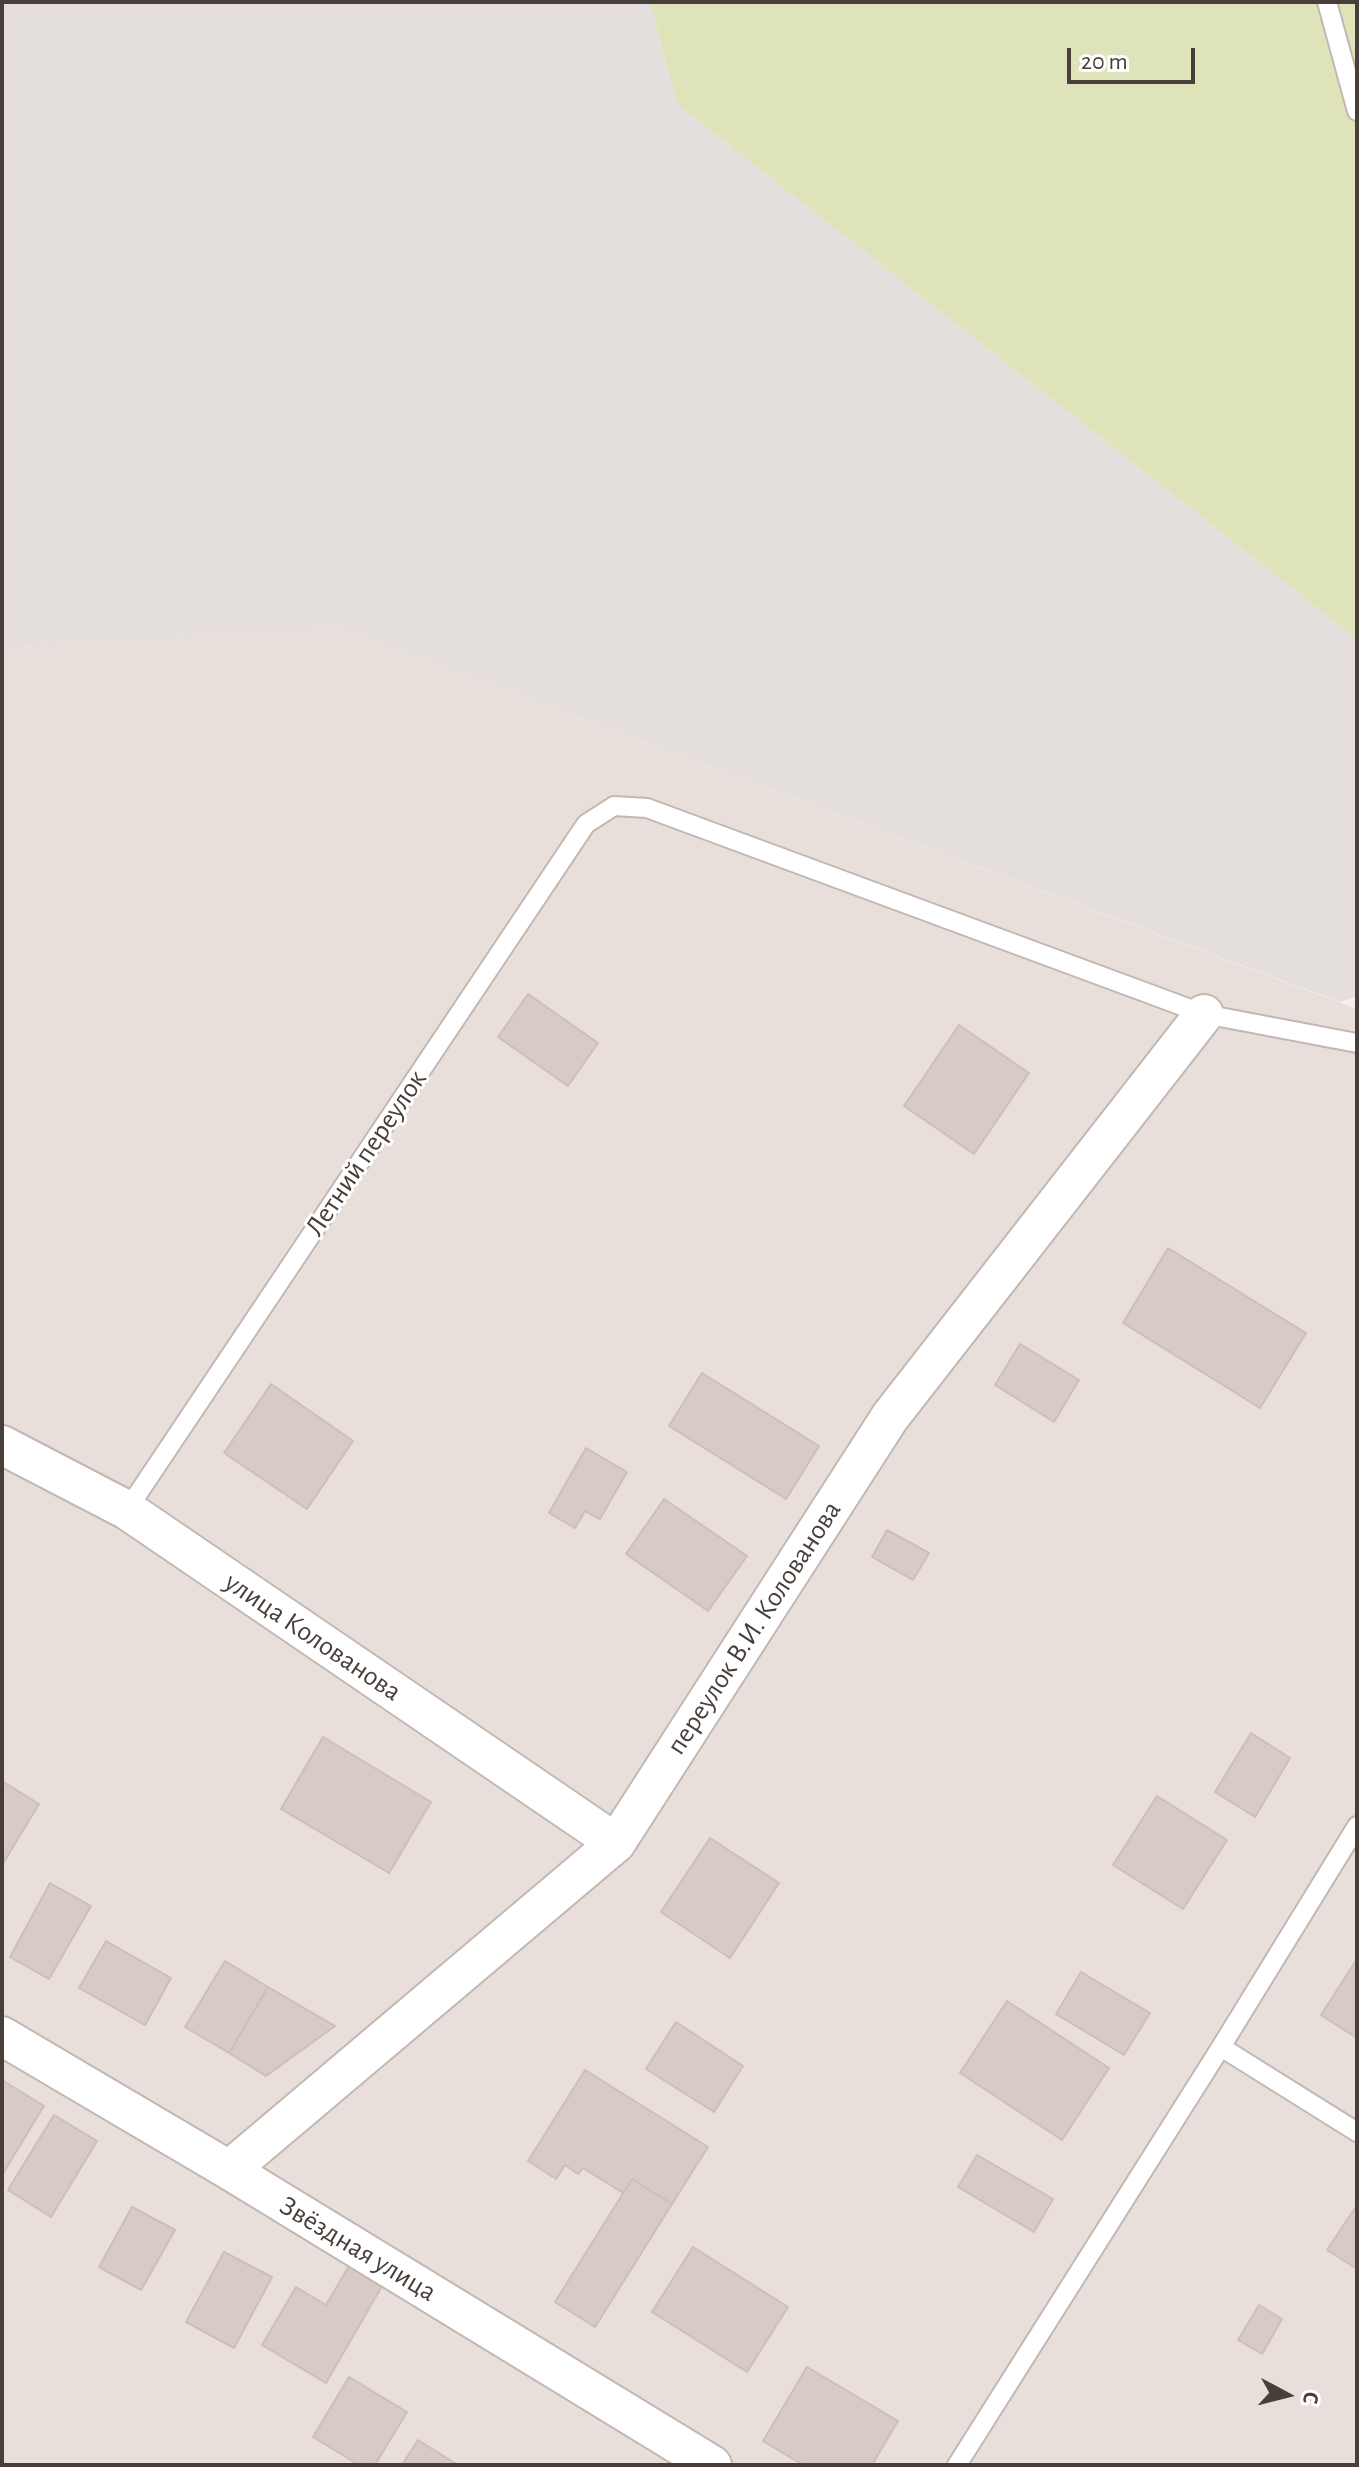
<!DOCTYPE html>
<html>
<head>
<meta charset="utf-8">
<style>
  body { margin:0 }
  #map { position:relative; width:1359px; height:2467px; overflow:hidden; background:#f4efec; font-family:"Alegreya Sans",sans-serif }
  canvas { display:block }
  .frame { position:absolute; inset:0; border:4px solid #483e3a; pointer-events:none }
  .north { position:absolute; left:1247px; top:2355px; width:80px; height:80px; -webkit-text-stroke:6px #fff; paint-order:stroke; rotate:97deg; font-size:22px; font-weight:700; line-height:32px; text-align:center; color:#483e3a }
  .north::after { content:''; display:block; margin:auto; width:28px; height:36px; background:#483e3a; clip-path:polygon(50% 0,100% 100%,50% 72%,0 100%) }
  .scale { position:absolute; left:1067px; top:48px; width:128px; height:36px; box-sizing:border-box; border:4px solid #483e3a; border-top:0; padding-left:10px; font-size:24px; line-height:28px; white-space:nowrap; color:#483e3a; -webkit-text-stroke:6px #fff; paint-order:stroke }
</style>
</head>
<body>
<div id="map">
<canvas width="1359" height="2467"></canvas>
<div class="frame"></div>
<div class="north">С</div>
<div class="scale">20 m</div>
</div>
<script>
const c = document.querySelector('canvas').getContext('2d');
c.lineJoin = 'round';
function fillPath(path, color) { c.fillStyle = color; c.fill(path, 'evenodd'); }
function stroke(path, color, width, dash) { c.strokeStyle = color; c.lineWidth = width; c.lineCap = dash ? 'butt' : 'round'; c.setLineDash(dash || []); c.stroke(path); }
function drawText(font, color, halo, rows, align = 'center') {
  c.font = font + ' "Alegreya Sans",sans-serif'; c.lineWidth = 6; c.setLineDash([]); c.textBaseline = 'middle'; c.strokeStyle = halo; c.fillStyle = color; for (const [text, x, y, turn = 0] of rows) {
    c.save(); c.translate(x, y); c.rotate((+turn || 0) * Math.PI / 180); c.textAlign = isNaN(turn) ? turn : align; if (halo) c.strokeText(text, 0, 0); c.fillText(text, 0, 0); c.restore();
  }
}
fillPath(new Path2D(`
  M 338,628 L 1357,1009 L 1357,2465 L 2,2465 L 2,648 Z`), '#e8dfdb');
fillPath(new Path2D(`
  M 2,2 L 650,2 L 677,104 L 1357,639 L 1357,996 L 1340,1002 L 338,628 L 2,648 Z`), '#e4dfdd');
fillPath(new Path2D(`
  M 650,2 L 1357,2 L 1357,639 L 677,104 Z`), '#dee3ba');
const building = new Path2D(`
  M 528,994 L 598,1043 L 568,1086 L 498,1037 Z
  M 959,1025 L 1029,1073 L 974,1154 L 904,1106 Z
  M 1168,1248 L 1306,1333 L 1260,1408 L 1123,1323 Z
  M 1020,1344 L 1079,1380 L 1054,1422 L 995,1385 Z
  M 702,1373 L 819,1446 L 786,1499 L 669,1426 Z
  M 271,1384 L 353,1441 L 307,1509 L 224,1453 Z
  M 586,1448 L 627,1472 L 600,1519 L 585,1511 L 575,1528 L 549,1513 Z
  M 664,1499 L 747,1556 L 708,1611 L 626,1554 Z
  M 887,1530 L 929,1553 L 913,1580 L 872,1557 Z
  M 1251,1733 L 1290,1758 L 1255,1817 L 1215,1792 Z
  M 323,1737 L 431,1802 L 389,1873 L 281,1809 Z
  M 2,1781 L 39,1804 L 2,1865 Z
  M 1157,1796 L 1227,1840 L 1183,1909 L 1113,1865 Z
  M 710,1838 L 779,1883 L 730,1958 L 661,1912 Z
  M 50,1883 L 91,1906 L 49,1979 L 10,1957 Z
  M 106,1941 L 171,1978 L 145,2025 L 79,1988 Z
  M 1357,1959 L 1357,2038 L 1321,2015 Z
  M 225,1961 L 268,1987 L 229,2053 L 185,2027 Z
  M 1081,1972 L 1150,2013 L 1124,2055 L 1056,2014 Z
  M 268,1987 L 335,2026 L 266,2076 L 229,2053 Z
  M 1007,2001 L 1109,2068 L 1062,2140 L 960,2073 Z
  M 676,2022 L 743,2066 L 714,2112 L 646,2069 Z
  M 585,2070 L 708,2147 L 672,2204 L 632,2179 L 623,2193 L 583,2168 L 578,2174 L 565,2165 L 556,2179 L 528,2161 Z
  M 2,2080 L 44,2106 L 2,2175 Z
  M 54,2115 L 97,2141 L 51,2217 L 8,2190 Z
  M 977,2155 L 1053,2199 L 1034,2232 L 958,2187 Z
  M 632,2179 L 672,2204 L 595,2327 L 555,2302 Z
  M 1357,2205 L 1357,2269 L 1327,2250 Z
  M 132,2207 L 175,2230 L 141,2290 L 99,2267 Z
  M 693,2247 L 788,2307 L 747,2372 L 652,2312 Z
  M 224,2252 L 272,2277 L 234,2348 L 186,2322 Z
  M 349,2266 L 382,2286 L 326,2383 L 262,2345 L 296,2287 L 326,2305 Z
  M 1259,2305 L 1282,2319 L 1262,2354 L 1238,2340 Z
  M 807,2367 L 898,2421 L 872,2465 L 803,2465 L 763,2441 Z
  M 349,2377 L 407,2412 L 375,2465 L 359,2465 L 313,2437 Z
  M 418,2440 L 458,2465 L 402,2465 Z`);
fillPath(building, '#d8cbc6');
stroke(building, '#cfbeb7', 2);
const service = new Path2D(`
  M 1327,2 L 1357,111
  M 127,1510 L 586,824 L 614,806 L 647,808 L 1204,1014 L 1357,1043
  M 1221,2047 L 1357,2132
  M 957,2465 L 1221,2047 L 1357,1826`);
const minor = new Path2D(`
  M 2,1445 L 127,1510 L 616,1843
  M 2,2036 L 229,2170 L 712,2465
  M 229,2170 L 616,1843 L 890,1417 L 1204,1014`);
stroke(service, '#c2b7b3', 22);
stroke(minor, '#c2b7b3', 42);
stroke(service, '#fff', 18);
stroke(minor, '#fff', 38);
drawText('28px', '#483e3a', '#fff', [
  ["Летний переулок",366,1153,-56],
  ["переулок В.И. Колованова",754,1628,-57],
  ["улица Колованова",313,1637,34],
  ["Звёздная улица",358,2249,31]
]);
</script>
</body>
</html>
